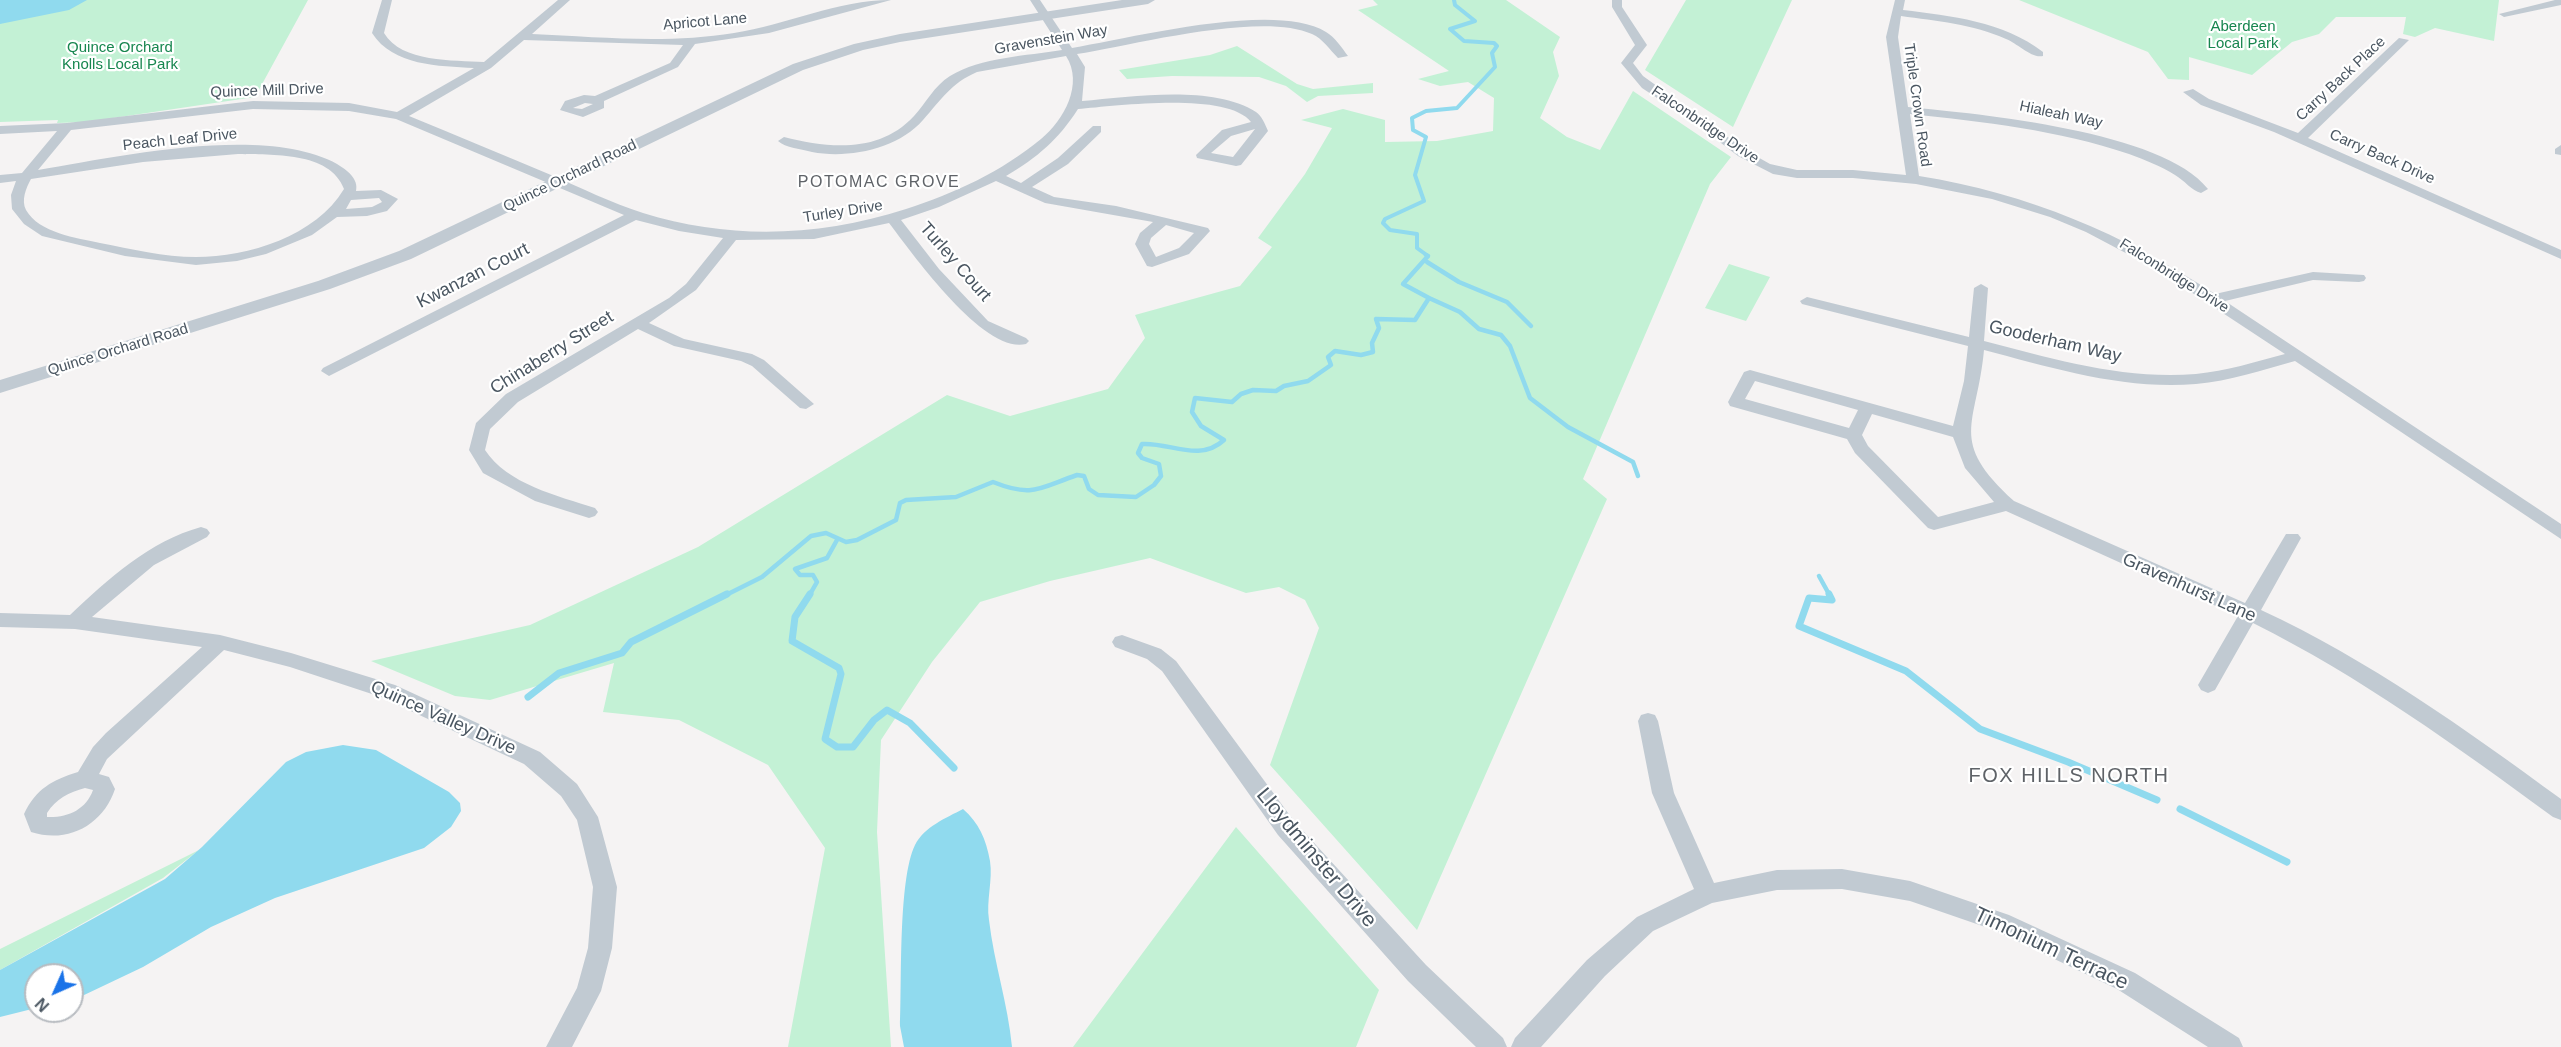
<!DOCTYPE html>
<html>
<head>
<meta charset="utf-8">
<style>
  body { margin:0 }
  #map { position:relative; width:2561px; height:1047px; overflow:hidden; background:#f5f3f3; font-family:Helvetica,sans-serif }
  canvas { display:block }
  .north { position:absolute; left:24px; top:963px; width:60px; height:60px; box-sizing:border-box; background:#fff; border:2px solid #b7bbc0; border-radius:50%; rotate:225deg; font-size:16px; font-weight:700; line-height:24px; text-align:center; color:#4a5661 }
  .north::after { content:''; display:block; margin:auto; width:21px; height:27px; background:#1a73e8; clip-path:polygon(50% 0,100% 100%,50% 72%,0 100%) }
</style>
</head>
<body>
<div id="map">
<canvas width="2561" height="1047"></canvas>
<div class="north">N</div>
</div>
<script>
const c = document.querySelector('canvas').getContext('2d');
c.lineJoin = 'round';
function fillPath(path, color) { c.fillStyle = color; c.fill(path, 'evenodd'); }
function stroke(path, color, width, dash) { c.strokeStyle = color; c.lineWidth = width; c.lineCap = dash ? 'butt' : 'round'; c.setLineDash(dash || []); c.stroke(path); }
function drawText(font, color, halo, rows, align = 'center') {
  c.font = font + ' Helvetica,sans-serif'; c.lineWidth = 4.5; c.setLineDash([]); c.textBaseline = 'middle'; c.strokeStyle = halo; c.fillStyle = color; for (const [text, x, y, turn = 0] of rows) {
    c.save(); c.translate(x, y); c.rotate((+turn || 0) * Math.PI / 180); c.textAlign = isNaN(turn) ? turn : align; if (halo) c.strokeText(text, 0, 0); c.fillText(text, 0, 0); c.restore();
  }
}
fillPath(new Path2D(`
  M 0,0 L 308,0 L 255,97 L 86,122 L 57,123 L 58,120 L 0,122 Z
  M 1373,0 L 1506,0 L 1560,37 L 1553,52 L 1559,76 L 1540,118 L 1567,137 L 1600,150 L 1633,91 L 1731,157 L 1710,184 L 1583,479 L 1607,499 L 1417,930 L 1270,765 L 1319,628 L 1305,600 L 1279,587 L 1246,593 L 1150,558 L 1050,581 L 980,602 L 932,662 L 881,740 L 877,832 L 891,1047 L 788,1047 L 825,848 L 768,765 L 679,720 L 603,712 L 614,663 L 490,700 L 455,696 L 371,661 L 530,625 L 698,547 L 947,395 L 1010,416 L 1108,389 L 1145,338 L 1135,315 L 1240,286 L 1272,247 L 1258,238 L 1305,174 L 1332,128 L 1301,120 L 1343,109 L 1385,120 L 1385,142 L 1437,141 L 1493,131 L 1494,98 L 1468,82 L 1440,86 L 1418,79 L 1449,71 L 1358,10 L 1378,5 Z
  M 1686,0 L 1792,0 L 1733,127 L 1645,70 Z
  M 2019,0 L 2499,0 L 2494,41 L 2435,28 L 2415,37 L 2403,34 L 2406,17 L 2336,17 L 2319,34 L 2292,42 L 2252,75 L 2189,57 L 2189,80 L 2168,79 L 2148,52 Z
  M 1237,46 L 1297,84 L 1313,89 L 1373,83 L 1373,93 L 1318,96 L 1307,102 L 1286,86 L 1259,77 L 1172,76 L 1127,79 L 1119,70 L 1210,55 Z
  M 1729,264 L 1770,277 L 1746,321 L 1705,308 Z
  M 1236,827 L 1379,990 L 1356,1047 L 1073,1047 Z
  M 199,850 L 163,878 L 0,970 L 0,949 Z`), '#c3f1d5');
fillPath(new Path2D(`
  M 0,0 L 87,0 L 69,10 L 0,24 Z
  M 343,745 L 376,750 L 449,792 L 460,803 L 461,811 L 451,827 L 424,848 L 275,898 L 211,927 L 143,967 L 82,996 L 72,998 L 72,975 L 36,975 L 36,1008 L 0,1017 L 0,970 L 165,879 L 202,847 L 286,762 L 306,752 Z
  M 963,809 C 979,823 986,839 990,861 C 993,880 986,901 989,920 C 994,963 1008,1004 1012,1047 L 904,1047 L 900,1026 C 902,984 898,880 915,845 C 924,827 946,818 963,809 Z`), '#90daee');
stroke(new Path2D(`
  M 1428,256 L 1417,248 L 1417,234 L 1390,230 L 1383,223 L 1385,219 L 1424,201 L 1415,175 L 1426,137 L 1413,130 L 1412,118 L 1426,111 L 1457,108 L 1495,67 L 1492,53 L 1497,46 L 1494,43 L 1464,41 L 1450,29 L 1475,21 L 1455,5 L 1454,0`), '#90daee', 4);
stroke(new Path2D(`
  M 1427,262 L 1459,282 L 1507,302 L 1531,326
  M 1429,298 L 1460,312 L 1479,329 L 1501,335 L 1510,346 L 1530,398 L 1568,427 L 1633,462 L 1638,476
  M 1819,576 L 1830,596
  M 724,596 L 762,577 L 811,536 L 826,533 L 846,542 L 857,540 L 896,520 L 900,503 L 906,500 L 956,497 L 993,482 C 1033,498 1039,488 1077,475 L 1084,476 L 1089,489 L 1098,495 L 1136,497 L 1154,485 L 1161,476 L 1159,464 L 1142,458 L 1138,453 L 1142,444 C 1170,442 1199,463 1224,440 L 1201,426 L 1192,412 L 1195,398 L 1232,402 L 1241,394 L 1253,390 L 1276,391 L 1284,386 L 1308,381 L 1331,365 L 1328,357 L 1335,351 L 1361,355 L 1373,352 L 1372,343 L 1379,328 L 1376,319 L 1415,320 L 1429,298 L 1403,284 L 1428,256 L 1426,255
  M 809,596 L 817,582 L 813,575 L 800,575 L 795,569 L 827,558 L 837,540`), '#90daee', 4.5);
stroke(new Path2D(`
  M 810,594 L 795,617 L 792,641 L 839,668 L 841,674 L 825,739 L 837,747 L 853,747 L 874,720 L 887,710 L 910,723 L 954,768
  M 1829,594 L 1832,600 L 1809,598 L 1799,626 L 1906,671 L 1980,729 L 2068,762 L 2157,800
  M 528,697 L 559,673 L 622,653 L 631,642 L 727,594
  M 2180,809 L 2287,862`), '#90daee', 7);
fillPath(new Path2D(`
  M 382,0 L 392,0 L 384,33 C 402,63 453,60 484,62 L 558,0 L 570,0 L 532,34 C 599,37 667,44 734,33 C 786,25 838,0 891,0 L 769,33 L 695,44 L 678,67 L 604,101 L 604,108 L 583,117 L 560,110 L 565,101 L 584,95 L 595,96 L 670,63 L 683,45 L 524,40 L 491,68 L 409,116 C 456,135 503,155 551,175 C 581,188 612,203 643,213 C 730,240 819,237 906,209 C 955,193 1001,172 1041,139 C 1064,120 1084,84 1066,56 L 977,72 C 951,83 941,100 923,120 C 898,149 848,159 812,152 C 802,149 785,148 778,141 L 784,137 C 828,148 879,154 914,116 C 926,103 934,86 950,76 C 981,57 1027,56 1062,50 L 1030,0 L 1040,0 L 1072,48 C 1133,38 1275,1 1326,32 C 1335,37 1342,48 1348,56 L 1338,58 C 1329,49 1323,39 1312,34 C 1262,11 1133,45 1077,54 L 1085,67 L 1082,101 C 1131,97 1212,84 1256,112 C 1262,116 1265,124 1268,131 L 1241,165 L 1236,166 L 1197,158 L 1196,155 L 1222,130 L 1251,122 C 1227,91 1115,106 1078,109 C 1058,140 1038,157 1006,176 L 1021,183 L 1058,158 L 1093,126 L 1101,126 L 1101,132 L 1068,164 L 1032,187 L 1054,197 L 1116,206 L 1208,228 L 1210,231 L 1189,254 L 1152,267 L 1147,266 L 1135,244 L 1140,233 L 1153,222 L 1045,203 L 996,181 L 939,207 L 901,220 L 939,269 L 988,321 L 1026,338 L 1029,341 L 1026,344 C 984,355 912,253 889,223 L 814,239 L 736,240 L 696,290 L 649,323 L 684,339 L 752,354 L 764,360 L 814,404 L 806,409 L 800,408 L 752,366 L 741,361 L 674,346 L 638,329 L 518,402 L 490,429 L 485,450 C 507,484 558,496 595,508 L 598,512 L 595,516 L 589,518 L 535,501 L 483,473 L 469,450 L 476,423 L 506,394 L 669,298 L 686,284 L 723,238 L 679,231 L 636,220 L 329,376 L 321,371 L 323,368 L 624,215 L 396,119 L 349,111 L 253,109 L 71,130 L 38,170 C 118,157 264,124 337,164 C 347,170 359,179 356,191 L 381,190 L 398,199 L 387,211 L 367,216 L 337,217 L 312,235 L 266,254 L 237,261 L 196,265 L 125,256 L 42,236 L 24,224 L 12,209 L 11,195 L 16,181 L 0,183 L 0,175 L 22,173 L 57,131 L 0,134 L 0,126 L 67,123 L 253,101 L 349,103 L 397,112 L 474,68 C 439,66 393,66 372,33 ZM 585,103 L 593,104 L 582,109 L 573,108 ZM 1255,129 L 1233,157 L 1211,153 L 1231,136 ZM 238,154 C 271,155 330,151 344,189 C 316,236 248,257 196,257 C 164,257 131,249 100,243 C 77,238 39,233 26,210 C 21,200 26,188 31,179 L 143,162 ZM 379,198 L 382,202 L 372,207 L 346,209 L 351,200 ZM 1166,225 L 1194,233 L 1179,248 L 1156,257 L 1149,244 L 1151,238 Z
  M 1612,0 L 1622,0 L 1622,7 L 1647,45 L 1633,63 L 1643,76 L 1747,151 L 1770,164 L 1797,170 L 1853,170 L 1906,175 L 1886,37 L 1895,0 L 1905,0 L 1903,10 C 1951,16 2003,21 2043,52 L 2043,56 C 2032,59 2017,43 2006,39 C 1973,24 1936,21 1901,16 L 1898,37 L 1908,107 C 1980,114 2163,131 2208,189 L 2201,193 C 2192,191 2184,180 2175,175 C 2161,166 2145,160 2129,154 C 2058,130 1984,122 1910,114 L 1919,176 C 2030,194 2121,233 2215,294 L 2313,272 L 2364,275 L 2366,278 L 2364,281 L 2359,282 L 2313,280 L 2225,301 L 2561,524 L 2561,539 L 2295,361 C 2262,370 2230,381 2196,384 C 2123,390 2053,368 1984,350 C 1977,426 1947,440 2014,501 L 2245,603 L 2286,534 L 2298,534 L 2301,538 L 2261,610 C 2369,660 2465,729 2561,799 L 2561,820 L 2553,817 C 2456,746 2361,677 2253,623 L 2215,690 L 2208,693 L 2201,690 L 2198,685 L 2238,616 L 2006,511 L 1934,530 L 1928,528 L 1855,453 L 1847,439 L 1730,406 L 1728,402 L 1744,372 L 1750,370 L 1953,426 L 1964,381 L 1968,346 L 1802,304 L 1800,301 L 1807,297 L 1969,337 L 1974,288 L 1981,284 L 1988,288 L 1984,341 C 2054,359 2123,380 2196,374 C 2226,371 2255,362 2285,354 L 2156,269 L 2086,232 L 2050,217 L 1992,199 L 1916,184 L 1853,178 L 1797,178 L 1773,174 L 1738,156 L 1695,123 L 1642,88 L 1621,63 L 1635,45 L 1612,7 ZM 1755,381 L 1858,410 L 1849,428 L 1745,399 ZM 1872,414 L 1953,437 L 1965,468 L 1994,502 L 1938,517 L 1868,446 L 1862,435 Z
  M 2555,0 L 2561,0 L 2561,5 L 2504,17 L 2499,14 Z
  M 2399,38 L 2409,40 L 2308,138 L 2561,250 L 2561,259 L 2274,132 L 2201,105 L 2183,92 L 2193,89 L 2209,99 L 2298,133 Z
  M 2561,145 L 2561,155 L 2555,154 L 2555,149 Z
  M 201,527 L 207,529 L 210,533 L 207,537 L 154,565 L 92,617 L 220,635 L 291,653 L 395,685 L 540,752 L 577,784 L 598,817 L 617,887 L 612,948 L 601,991 L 572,1047 L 546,1047 L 577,988 L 588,948 L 593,887 L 577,820 L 561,796 L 524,764 L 381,697 L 290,667 L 224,650 L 107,759 L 99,774 L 109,777 L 115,789 C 103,825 68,844 31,832 L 24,814 C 36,789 52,780 78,772 L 93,747 L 106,733 L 202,647 L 75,629 L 0,627 L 0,613 L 70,615 C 108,579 150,541 201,527 ZM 85,788 L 93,790 C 86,810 67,818 47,817 L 47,813 C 56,799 69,792 85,788 Z
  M 1122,635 L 1161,649 L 1176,661 L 1294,821 L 1426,965 L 1503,1038 L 1507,1047 L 1476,1047 L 1408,981 L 1278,835 L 1162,671 L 1147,659 L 1115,647 L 1112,642 L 1115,637 Z
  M 1648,713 L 1655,715 L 1658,721 L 1674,793 L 1714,883 L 1777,870 L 1842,869 L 1910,881 L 2009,915 L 2135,973 L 2239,1038 L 2243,1047 L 2208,1047 L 2117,989 L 1994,930 L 1910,901 L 1842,889 L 1777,890 L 1712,903 L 1653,931 L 1605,976 L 1541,1047 L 1511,1047 L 1515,1038 L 1587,960 L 1637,917 L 1694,889 L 1652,793 L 1638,721 L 1641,715 Z`), '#c1cad2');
fillPath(new Path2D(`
  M 1122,0 L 1155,0 L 1148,4 L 900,42 L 863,50 L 803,70 L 411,259 L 330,289 L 0,393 L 0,380 L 318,281 L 399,251 L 793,64 L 854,44 L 900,34 Z`), '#c1cad2');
drawText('15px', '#4a5661', '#fff', [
  ["Apricot Lane",705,22,-5],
  ["Gravenstein Way",1051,40,-10],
  ["Carry Back Place",2341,79,-43],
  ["Quince Mill Drive",267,91,-2],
  ["Triple Crown Road",1917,105,82],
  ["Hialeah Way",2061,115,12],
  ["Falconbridge Drive",1705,125,34],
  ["Peach Leaf Drive",180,140,-6],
  ["Carry Back Drive",2382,157,24],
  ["Quince Orchard Road",570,176,-26],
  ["Turley Drive",843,212,-9],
  ["Falconbridge Drive",2174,276,32],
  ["Quince Orchard Road",118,350,-17]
]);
drawText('15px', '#17864f', '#fff', [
  ["Aberdeen",2243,27],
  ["Local Park",2243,44],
  ["Quince Orchard",120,48],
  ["Knolls Local Park",120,65]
]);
c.letterSpacing = '1.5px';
drawText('16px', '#5f6368', '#fff', [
  ["POTOMAC GROVE",879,183]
]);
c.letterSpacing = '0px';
drawText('18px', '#4a5661', '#fff', [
  ["Turley Court",955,262,49],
  ["Kwanzan Court",473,276,-27],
  ["Gooderham Way",2055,342,13],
  ["Chinaberry Street",552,353,-32],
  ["Gravenhurst Lane",2189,588,24],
  ["Quince Valley Drive",443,718,24]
]);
c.letterSpacing = '1.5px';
drawText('20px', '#5f6368', '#fff', [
  ["FOX HILLS NORTH",2069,776]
]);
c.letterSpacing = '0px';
drawText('21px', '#4a5661', '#fff', [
  ["Lloydminster Drive",1316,858,50],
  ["Timonium Terrace",2051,949,25]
]);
</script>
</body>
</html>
